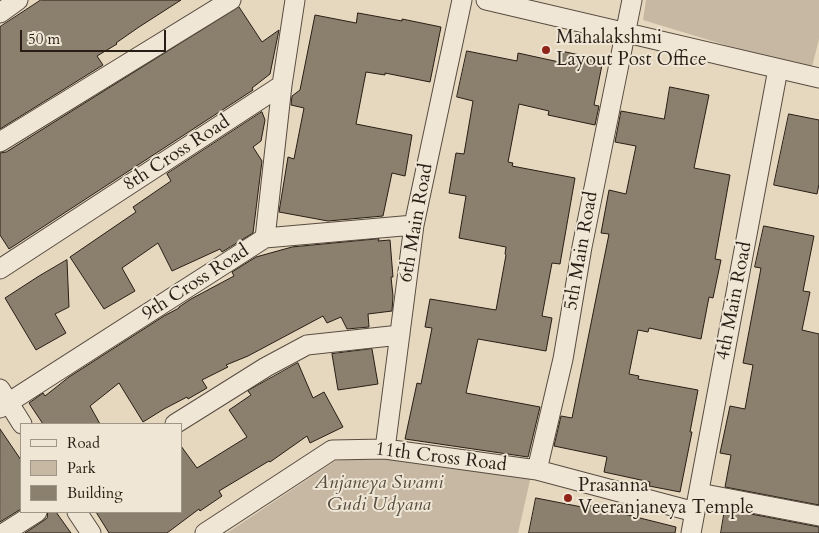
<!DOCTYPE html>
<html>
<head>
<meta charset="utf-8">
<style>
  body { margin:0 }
  #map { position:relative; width:819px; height:533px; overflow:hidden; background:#e6d8bf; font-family:Cardo,serif }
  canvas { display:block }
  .legend { position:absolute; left:20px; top:423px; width:162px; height:90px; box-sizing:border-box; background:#efe6d5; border:1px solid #9f9688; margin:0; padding:6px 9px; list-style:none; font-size:15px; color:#281e15 }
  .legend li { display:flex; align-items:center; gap:10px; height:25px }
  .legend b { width:25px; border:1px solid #9f9688 }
  .scale { position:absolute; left:20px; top:30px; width:146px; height:22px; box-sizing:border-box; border:2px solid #281e15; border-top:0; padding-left:6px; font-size:15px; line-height:18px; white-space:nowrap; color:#281e15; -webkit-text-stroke:4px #efe6d5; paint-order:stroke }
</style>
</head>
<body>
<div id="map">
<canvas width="819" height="533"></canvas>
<ul class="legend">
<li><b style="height:6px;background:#efe6d5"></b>Road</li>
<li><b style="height:14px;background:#c6b8a2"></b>Park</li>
<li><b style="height:14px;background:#8b7f6d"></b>Building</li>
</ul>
<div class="scale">50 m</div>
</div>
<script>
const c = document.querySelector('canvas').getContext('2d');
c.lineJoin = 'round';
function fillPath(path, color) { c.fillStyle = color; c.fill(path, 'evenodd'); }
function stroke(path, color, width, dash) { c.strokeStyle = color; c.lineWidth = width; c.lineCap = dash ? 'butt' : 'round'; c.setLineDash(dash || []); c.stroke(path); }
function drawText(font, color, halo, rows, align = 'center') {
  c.font = font + ' Cardo,serif'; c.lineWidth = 4; c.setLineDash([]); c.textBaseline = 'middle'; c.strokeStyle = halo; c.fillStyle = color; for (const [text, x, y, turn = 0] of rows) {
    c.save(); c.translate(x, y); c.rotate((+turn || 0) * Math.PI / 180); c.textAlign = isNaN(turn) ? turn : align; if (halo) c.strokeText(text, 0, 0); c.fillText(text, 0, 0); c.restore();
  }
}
fillPath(new Path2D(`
  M 646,0 L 819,0 L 819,39 L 811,71 L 643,20 Z
  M 384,456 L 531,476 L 518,533 L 227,533 L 335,461 Z`), '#c6b8a2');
const building = new Path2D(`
  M 41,0 L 181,0 L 139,27 L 116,43 L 117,44 L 97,56 L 103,65 L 0,129 L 0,27 Z
  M 239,7 L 262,42 L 279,30 L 270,74 L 252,88 L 253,90 L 9,249 L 0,235 L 0,153 L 6,152 Z
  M 358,13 L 402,21 L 402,19 L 441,27 L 430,82 L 385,73 L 385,75 L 366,72 L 356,124 L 412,135 L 405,176 L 392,173 L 383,216 L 328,221 L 279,212 L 288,157 L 294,159 L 304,108 L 291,105 L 292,96 L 300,90 L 315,15 L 356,23 Z
  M 467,51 L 517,61 L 518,53 L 559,62 L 561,51 L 603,60 L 594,105 L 599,106 L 595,125 L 548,115 L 549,111 L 519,104 L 508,162 L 513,163 L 512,166 L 575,178 L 560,264 L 552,263 L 542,316 L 552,318 L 546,351 L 478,339 L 466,393 L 540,407 L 528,457 L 405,439 L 417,383 L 421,384 L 432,328 L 425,327 L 430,299 L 496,310 L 506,255 L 505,254 L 506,247 L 459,238 L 466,196 L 449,193 L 456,153 L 464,154 L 473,101 L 457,97 Z
  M 670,87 L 709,95 L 694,168 L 730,175 L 715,259 L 721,260 L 713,298 L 709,297 L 701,339 L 649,328 L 648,332 L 638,330 L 629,374 L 639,376 L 638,379 L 698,390 L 690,432 L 692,432 L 680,492 L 649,486 L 650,482 L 604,472 L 607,457 L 554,446 L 561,416 L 572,418 L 609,234 L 601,233 L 609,190 L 626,194 L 636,146 L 615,142 L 621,111 L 664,119 Z
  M 262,112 L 265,120 L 261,141 L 253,147 L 262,161 L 253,233 L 222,252 L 220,249 L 172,271 L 158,243 L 122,268 L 135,291 L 104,309 L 70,257 L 136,212 L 133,207 L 171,181 L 167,174 Z
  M 789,114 L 819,120 L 819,184 L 817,194 L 774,185 Z
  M 764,226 L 814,236 L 803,291 L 810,292 L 802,330 L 819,334 L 819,505 L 725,487 L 731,455 L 720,453 L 730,406 L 745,409 L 753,365 L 743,363 L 761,268 L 755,267 Z
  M 379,239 L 378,241 L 390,240 L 393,277 L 391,277 L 393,296 L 392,311 L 368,314 L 369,327 L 347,329 L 341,317 L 327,323 L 323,316 L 248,356 L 226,365 L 228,367 L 202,380 L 207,388 L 188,399 L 187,397 L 164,409 L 143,422 L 119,383 L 90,406 L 100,424 L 43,424 L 29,403 L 43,393 L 45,396 L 69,377 L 164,316 L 179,308 L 179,307 L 191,299 L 234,276 L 232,272 L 256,257 L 292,247 Z
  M 67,260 L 69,307 L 55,314 L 66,333 L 36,350 L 5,298 L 39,276 Z
  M 372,349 L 378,384 L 338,390 L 332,354 Z
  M 298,363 L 313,398 L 324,392 L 343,427 L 310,443 L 307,436 L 270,462 L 269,461 L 219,491 L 222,496 L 200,511 L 199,509 L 167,533 L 109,533 L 96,512 L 181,512 L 181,446 L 197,468 L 247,437 L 229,410 L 251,395 L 248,391 Z
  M 0,429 L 21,460 L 21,509 L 0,522 Z
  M 536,498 L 587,508 L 588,505 L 676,527 L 675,533 L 529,533 Z
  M 725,509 L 819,527 L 819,533 L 721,533 Z
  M 48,512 L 56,512 L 71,533 L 25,533 L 43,521 L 47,518 Z`);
fillPath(building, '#8b7f6d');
stroke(building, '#281e15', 1);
const minor = new Path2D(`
  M 486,0 L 819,78
  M 0,13 L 18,0
  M 0,142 L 231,0
  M 265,238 L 282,85
  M 0,269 L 282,85 L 295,0
  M 0,389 L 22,424
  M 0,408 L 265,238 L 414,225
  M 175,424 L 266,367 L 307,345 L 400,335
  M 385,449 L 414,225 L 462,0
  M 537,470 L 563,359 L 582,247 L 632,0
  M 699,493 L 819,516
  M 77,512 L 91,533
  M 4,533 L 37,512
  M 205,533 L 332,450 L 385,449 L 537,470 L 695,512
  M 691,533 L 778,69`);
stroke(minor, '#584c40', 21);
stroke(minor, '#efe6d5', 19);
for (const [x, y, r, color] of [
  [546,50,5,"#8f2418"],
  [568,498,5,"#8f2418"]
]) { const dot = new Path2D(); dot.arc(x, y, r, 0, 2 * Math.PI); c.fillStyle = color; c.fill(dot); stroke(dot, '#efe6d5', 2); }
drawText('19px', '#281e15', '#efe6d5', [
  ["Mahalakshmi",556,39],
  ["Layout Post Office",556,61],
  ["Prasanna",578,487],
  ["Veeranjaneya Temple",578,509]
], 'left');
drawText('19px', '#281e15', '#efe6d5', [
  ["8th Cross Road",177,154,-33],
  ["6th Main Road",417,223,-80],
  ["5th Main Road",582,251,-80],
  ["9th Cross Road",196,283,-33],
  ["4th Main Road",735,301,-79],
  ["11th Cross Road",441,458,7]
]);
drawText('italic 19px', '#574c3f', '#efe6d5', [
  ["Anjaneya Swami",379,484],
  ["Gudi Udyana",379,506]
]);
</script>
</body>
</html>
